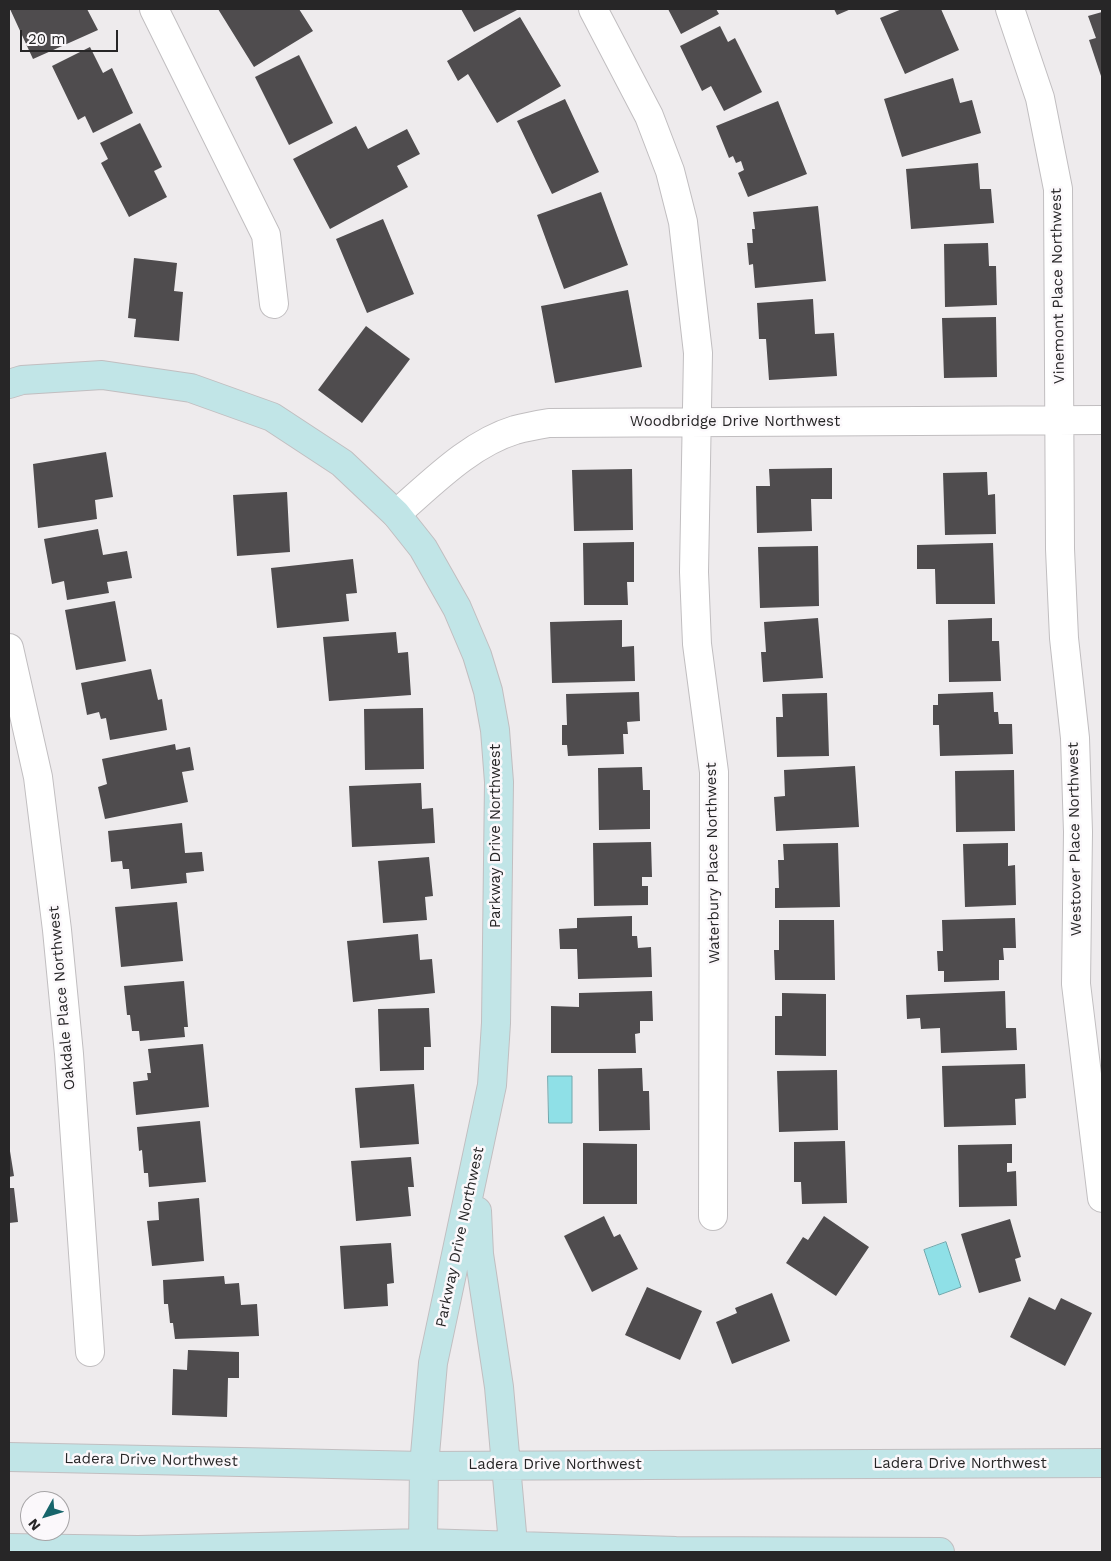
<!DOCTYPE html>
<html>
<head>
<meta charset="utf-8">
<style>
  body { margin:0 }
  #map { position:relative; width:1111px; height:1561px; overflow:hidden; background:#eeebed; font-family:"Work Sans",sans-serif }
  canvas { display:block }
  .frame { position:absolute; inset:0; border:10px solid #272627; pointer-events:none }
  .north { position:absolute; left:20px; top:1491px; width:50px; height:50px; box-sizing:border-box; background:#fbf8fb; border:1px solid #a6a4a6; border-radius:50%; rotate:231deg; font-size:14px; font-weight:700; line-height:20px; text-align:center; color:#272627 }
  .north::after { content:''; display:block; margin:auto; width:18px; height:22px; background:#17656b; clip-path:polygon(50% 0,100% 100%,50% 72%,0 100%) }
  .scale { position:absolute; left:20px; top:30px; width:98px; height:22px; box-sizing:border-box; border:2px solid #272627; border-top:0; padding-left:6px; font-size:15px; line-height:18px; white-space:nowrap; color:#272627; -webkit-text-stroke:4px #fbf8fb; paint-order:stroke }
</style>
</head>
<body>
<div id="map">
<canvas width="1111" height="1561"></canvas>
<div class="frame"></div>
<div class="north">N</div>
<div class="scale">20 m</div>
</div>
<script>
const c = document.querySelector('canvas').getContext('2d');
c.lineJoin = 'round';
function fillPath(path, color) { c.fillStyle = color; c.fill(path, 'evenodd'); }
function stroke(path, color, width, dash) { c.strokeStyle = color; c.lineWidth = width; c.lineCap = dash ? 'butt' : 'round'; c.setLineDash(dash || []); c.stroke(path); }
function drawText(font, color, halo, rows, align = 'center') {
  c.font = font + ' "Work Sans",sans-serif'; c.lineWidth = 5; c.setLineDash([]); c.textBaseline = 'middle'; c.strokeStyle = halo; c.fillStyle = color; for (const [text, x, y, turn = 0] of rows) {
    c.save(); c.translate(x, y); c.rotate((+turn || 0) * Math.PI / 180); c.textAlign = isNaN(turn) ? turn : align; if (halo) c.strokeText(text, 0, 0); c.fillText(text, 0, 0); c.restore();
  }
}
const water = new Path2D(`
  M 548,1076 L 572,1076 L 572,1123 L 549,1123 Z
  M 946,1242 L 961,1287 L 939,1295 L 924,1250 Z`);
fillPath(water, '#8fe0e7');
stroke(water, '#70a8ad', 1);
fillPath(new Path2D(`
  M 10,9 L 87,9 L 98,30 L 33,59 Z
  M 218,9 L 299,9 L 313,31 L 254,67 Z
  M 461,9 L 519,9 L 474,32 Z
  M 668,9 L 716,9 L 719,14 L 681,34 Z
  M 834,9 L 851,9 L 837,15 Z
  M 902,9 L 941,9 L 959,50 L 905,74 L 880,18 Z
  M 1102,12 L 1102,79 L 1089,40 L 1096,38 L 1088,16 Z
  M 520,17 L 561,86 L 497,123 L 468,74 L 458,81 L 447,61 Z
  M 720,26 L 728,42 L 735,38 L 762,92 L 724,111 L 711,86 L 702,91 L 680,46 Z
  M 90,47 L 103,73 L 112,68 L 133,113 L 93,133 L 85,116 L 78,120 L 52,66 Z
  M 299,55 L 333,123 L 289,145 L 255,77 Z
  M 953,78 L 960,103 L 972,100 L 981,133 L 902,157 L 884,99 Z
  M 565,99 L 599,172 L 552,194 L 517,121 Z
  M 778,101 L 807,174 L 748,197 L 738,173 L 744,170 L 741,161 L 736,163 L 733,156 L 729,158 L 716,126 Z
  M 140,123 L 162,167 L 154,171 L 167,197 L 129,217 L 101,163 L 108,159 L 100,143 Z
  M 356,126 L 368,149 L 407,129 L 420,154 L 397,166 L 408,187 L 330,229 L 293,159 Z
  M 978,163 L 980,189 L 991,189 L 994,223 L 911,229 L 906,169 Z
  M 601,192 L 628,265 L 564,289 L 537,215 Z
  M 818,206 L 826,281 L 755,288 L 753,264 L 749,265 L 747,243 L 753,243 L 752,229 L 755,229 L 753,212 Z
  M 383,219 L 414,294 L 367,313 L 336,239 Z
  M 988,243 L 989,266 L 996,266 L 997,305 L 945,307 L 944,244 Z
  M 134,258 L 177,263 L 174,291 L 183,292 L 179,341 L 134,337 L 136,319 L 128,318 Z
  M 628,290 L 642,367 L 555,383 L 541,306 Z
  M 813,299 L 815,334 L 834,333 L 837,376 L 769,380 L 766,339 L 759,339 L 757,303 Z
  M 996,317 L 997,377 L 944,378 L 942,318 Z
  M 366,326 L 410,359 L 362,423 L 318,390 Z
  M 106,452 L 113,497 L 95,500 L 97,519 L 38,528 L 33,464 Z
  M 832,468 L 832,499 L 811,499 L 812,531 L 757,533 L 756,486 L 770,486 L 769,469 Z
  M 632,469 L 633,530 L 574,531 L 572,470 Z
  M 987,472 L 988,495 L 995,494 L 996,534 L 945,535 L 943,473 Z
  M 287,492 L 290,552 L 237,556 L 233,495 Z
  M 98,529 L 103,555 L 127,551 L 132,578 L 107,582 L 109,593 L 67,600 L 64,581 L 52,584 L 44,539 Z
  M 634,542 L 634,582 L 627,582 L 628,605 L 584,605 L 583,543 Z
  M 993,543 L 995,604 L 936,604 L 935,569 L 917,569 L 917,545 Z
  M 818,546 L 819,606 L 760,608 L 758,547 Z
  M 353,559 L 357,593 L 346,594 L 349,621 L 277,628 L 271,568 Z
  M 115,601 L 126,661 L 76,670 L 65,610 Z
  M 818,618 L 823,678 L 763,682 L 761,652 L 766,652 L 764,622 Z
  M 992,618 L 992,641 L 999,641 L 1001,681 L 949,682 L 948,620 Z
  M 622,620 L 622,647 L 634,646 L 635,681 L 552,683 L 550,622 Z
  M 396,632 L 398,653 L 408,652 L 411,695 L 329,701 L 323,637 Z
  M 151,669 L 158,700 L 162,699 L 167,730 L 110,740 L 106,718 L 101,719 L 99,712 L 87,715 L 81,683 Z
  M 639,692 L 640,721 L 627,722 L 628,734 L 623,734 L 624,754 L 568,756 L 567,745 L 562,745 L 562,725 L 567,725 L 566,694 Z
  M 993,692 L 994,712 L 998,712 L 999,724 L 1012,724 L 1013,754 L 940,756 L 939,725 L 933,725 L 933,705 L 938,705 L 938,694 Z
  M 827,693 L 829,756 L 777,757 L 776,717 L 783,717 L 782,694 Z
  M 423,708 L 424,769 L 365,770 L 364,709 Z
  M 175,744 L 176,750 L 190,747 L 194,770 L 182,772 L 188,802 L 105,819 L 98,787 L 107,784 L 102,759 Z
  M 855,766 L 859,827 L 776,831 L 774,797 L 785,796 L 784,770 Z
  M 642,767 L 643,790 L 650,790 L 650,829 L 599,830 L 598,768 Z
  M 1014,770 L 1015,831 L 956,832 L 955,771 Z
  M 421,783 L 422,809 L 433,808 L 435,843 L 352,847 L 349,786 Z
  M 182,823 L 185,853 L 202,852 L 204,871 L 186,873 L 187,883 L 131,889 L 129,869 L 123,869 L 122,861 L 111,862 L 108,831 Z
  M 651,842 L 652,877 L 642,877 L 642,886 L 648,886 L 648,905 L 594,906 L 593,843 Z
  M 838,843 L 840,907 L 775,908 L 775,888 L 779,888 L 778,860 L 784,860 L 783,844 Z
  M 1008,843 L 1008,866 L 1015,865 L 1016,905 L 965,907 L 963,844 Z
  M 429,857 L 433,896 L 425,897 L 427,920 L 383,923 L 378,861 Z
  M 177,902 L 183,961 L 121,967 L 115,907 Z
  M 632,916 L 632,936 L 637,936 L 638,948 L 651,947 L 652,977 L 578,979 L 577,949 L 560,949 L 559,929 L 577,928 L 577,918 Z
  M 1015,918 L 1016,948 L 1003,948 L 1004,960 L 999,960 L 999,980 L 944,982 L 944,971 L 938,971 L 937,951 L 943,951 L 942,920 Z
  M 779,920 L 834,920 L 835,980 L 775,980 L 774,950 L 779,950 Z
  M 418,934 L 420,960 L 432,959 L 435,993 L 353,1002 L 347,941 Z
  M 184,981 L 188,1027 L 184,1027 L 185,1037 L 140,1041 L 139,1031 L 132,1031 L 130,1015 L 127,1015 L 124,986 Z
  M 652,991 L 653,1021 L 640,1021 L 640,1033 L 635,1034 L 636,1053 L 551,1053 L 551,1006 L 579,1007 L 579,993 Z
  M 1005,991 L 1006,1028 L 1016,1028 L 1017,1050 L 941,1053 L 940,1028 L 921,1029 L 920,1018 L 907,1019 L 906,995 Z
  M 782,993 L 826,994 L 826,1056 L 775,1055 L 775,1016 L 782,1016 Z
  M 429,1008 L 431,1047 L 424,1047 L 424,1070 L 380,1071 L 378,1009 Z
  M 203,1044 L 209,1107 L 136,1115 L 133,1082 L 148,1080 L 147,1073 L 151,1073 L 148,1049 Z
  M 1025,1064 L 1026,1098 L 1015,1099 L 1016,1125 L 944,1127 L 942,1066 Z
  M 642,1068 L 643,1091 L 649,1091 L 650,1130 L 599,1131 L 598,1069 Z
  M 837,1070 L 838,1130 L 779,1132 L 777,1071 Z
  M 414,1084 L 419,1144 L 360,1148 L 355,1088 Z
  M 200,1121 L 206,1182 L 149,1187 L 148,1173 L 144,1173 L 142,1150 L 139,1151 L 137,1127 Z
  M 845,1141 L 847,1203 L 802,1204 L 801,1182 L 794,1182 L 794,1142 Z
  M 583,1143 L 637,1144 L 637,1204 L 583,1204 Z
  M 1012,1144 L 1012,1163 L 1007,1163 L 1007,1172 L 1016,1171 L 1017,1206 L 959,1207 L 958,1145 Z
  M 9,1145 L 14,1176 L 9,1177 Z
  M 411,1157 L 414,1187 L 408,1187 L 411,1216 L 356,1221 L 351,1161 Z
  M 9,1188 L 14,1188 L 18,1222 L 9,1223 Z
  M 199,1198 L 204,1261 L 152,1266 L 147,1221 L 159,1220 L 158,1202 Z
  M 604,1216 L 614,1237 L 620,1234 L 638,1269 L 592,1292 L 564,1236 Z
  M 824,1216 L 869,1247 L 836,1296 L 786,1263 L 803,1237 L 808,1240 Z
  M 1010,1219 L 1021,1257 L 1015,1259 L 1021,1281 L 979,1293 L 961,1234 Z
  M 391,1243 L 394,1283 L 387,1284 L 388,1306 L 344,1309 L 340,1246 Z
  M 224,1276 L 225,1284 L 239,1283 L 241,1305 L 257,1304 L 259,1336 L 175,1339 L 173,1323 L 170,1323 L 168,1304 L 164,1304 L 163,1280 Z
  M 647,1287 L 702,1311 L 680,1360 L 625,1335 Z
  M 772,1293 L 790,1341 L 732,1364 L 716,1322 L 737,1313 L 735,1308 Z
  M 1029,1297 L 1055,1310 L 1061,1298 L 1092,1313 L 1065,1366 L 1010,1337 Z
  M 188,1350 L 239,1352 L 239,1378 L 228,1378 L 227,1417 L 172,1415 L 173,1369 L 187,1370 Z`), '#4f4c4e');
const street = new Path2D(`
  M 154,9 L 266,235 L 274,304
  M 593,9 L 649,116 L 670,171 L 683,222 L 698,353 L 694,572 L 697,644 L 714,772 L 713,1216
  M 1010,9 L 1040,98 L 1058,189 L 1060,549 L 1064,638 L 1075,738 L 1078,832 L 1076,984 L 1102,1198
  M 396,514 C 431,484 469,444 515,430 C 526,427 537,425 549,423 L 1102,420
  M 9,648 L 38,777 L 57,930 L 69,1054 L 90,1352`);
const secondary = new Path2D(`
  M 9,384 L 22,380 L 102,375 L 191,388 L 272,417 L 342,463 L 396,514 L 423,548 L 457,608 L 477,655 L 488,691 L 495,730 L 499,782 L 496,1023 L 492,1085 L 433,1363 L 424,1466 L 423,1543
  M 477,1211 L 479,1254 L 499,1387 L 513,1544
  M 9,1457 L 424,1466 L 1102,1463
  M 9,1548 L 138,1550 L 423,1543 L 676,1551 L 940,1552`);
stroke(street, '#c1bec0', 30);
stroke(secondary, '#c1bec0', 30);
stroke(street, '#fff', 28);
stroke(secondary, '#c1e5e7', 28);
drawText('15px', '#272627', '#fbf8fb', [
  ["Vinemont Place Northwest",1058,286,-91],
  ["Woodbridge Drive Northwest",735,422],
  ["Parkway Drive Northwest",496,836,-90],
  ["Westover Place Northwest",1075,839,-91],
  ["Waterbury Place Northwest",713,863,-91],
  ["Oakdale Place Northwest",62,998,-95],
  ["Parkway Drive Northwest",460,1237,-78],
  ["Ladera Drive Northwest",151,1460,1],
  ["Ladera Drive Northwest",960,1464],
  ["Ladera Drive Northwest",555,1465]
]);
</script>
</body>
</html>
